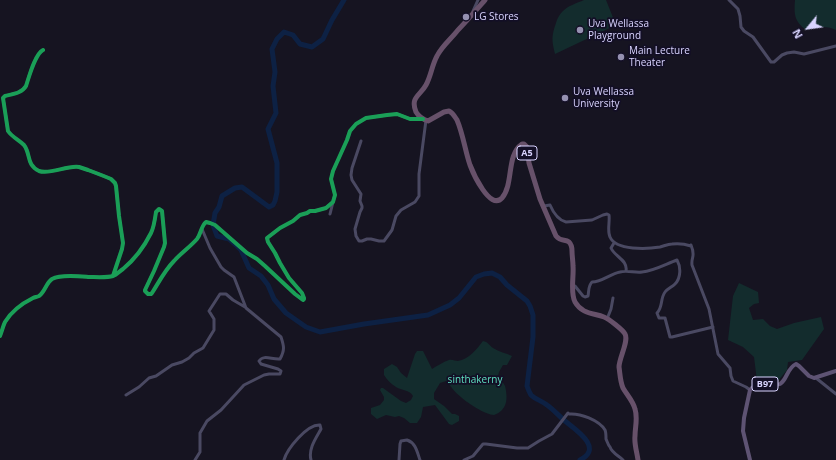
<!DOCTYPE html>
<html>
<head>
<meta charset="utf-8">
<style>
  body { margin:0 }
  #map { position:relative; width:836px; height:460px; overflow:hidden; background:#161421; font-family:"Open Sans",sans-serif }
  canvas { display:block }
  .north { position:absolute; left:788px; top:8px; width:40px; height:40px; -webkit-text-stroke:3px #130f26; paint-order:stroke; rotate:241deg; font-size:11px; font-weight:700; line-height:16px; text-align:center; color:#d9d4ff }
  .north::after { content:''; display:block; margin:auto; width:14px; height:18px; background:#d9d4ff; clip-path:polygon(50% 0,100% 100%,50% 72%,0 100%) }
</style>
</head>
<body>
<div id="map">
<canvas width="836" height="460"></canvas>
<div class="north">N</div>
</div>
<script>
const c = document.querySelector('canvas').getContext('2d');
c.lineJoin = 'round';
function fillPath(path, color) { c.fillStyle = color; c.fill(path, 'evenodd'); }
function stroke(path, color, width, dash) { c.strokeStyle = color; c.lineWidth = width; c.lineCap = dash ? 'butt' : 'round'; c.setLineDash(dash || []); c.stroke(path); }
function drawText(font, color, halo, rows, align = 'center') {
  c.font = font + ' "Open Sans",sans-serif'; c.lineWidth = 3.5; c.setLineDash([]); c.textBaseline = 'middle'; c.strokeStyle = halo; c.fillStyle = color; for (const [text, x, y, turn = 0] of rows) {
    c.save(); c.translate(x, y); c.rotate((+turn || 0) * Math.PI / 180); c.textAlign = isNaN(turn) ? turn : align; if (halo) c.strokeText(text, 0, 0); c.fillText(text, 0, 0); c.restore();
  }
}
fillPath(new Path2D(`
  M 584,0 L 606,0 L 616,25 L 555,54 C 552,41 551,37 556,23 C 557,19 559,15 562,12 C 567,6 577,3 584,0 Z
  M 795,0 L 836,0 L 836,30 C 827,25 816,27 806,30 C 794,21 794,14 795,0 Z
  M 739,283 L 758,292 L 759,303 L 754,304 L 749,308 L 753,320 L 763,319 L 770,326 L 777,329 L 794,323 L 821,317 L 824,329 L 802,360 L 788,362 L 787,370 L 777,382 L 757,381 L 754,357 L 743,347 L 728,340 L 733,296 Z
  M 483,341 C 488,342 489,345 493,348 C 499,352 506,353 512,356 L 507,365 L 503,365 L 499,372 L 498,376 C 500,379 503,382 505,386 C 507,394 508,404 502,410 C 500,412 497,414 494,415 C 486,415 467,403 461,397 C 455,393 451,386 446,381 L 440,383 L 434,393 L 434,399 L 444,406 L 452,414 L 455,414 L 459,416 L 459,421 L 452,425 L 449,424 L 435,405 L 423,407 L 421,417 L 417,423 L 410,423 L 404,418 L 399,416 L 395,417 L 386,415 L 377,419 L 371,414 L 371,408 L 380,405 L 384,400 L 384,397 L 380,390 L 381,388 L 383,388 L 401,401 L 406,403 L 411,400 L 413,396 C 409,389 402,391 396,387 C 391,384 387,380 384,375 L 384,369 L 392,364 L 397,367 L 401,373 L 407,378 L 415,354 L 417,351 L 423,351 L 432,369 C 437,366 443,362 449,360 C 452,359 455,361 458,361 C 469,359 477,349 483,341 Z`), '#132c2d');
stroke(new Path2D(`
  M 344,0 L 332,20 L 323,39 L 312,47 L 300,44 L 293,35 L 284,32 L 277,39 L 272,49 L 275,72 L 273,86 L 276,113 L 268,129 L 277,163 L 277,192 L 275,201 L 273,205 L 269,207 L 242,187 L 235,188 L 222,196 L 219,207 L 215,213 L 213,225 L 217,236 L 229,239 L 236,245 L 241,250 L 249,268 L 261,276 L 268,285 L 274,299 L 286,313 L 306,327 L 320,332 L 364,324 L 428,315 L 450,305 L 459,298 L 476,277 L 484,274 L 492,273 L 500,277 L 507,285 L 527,301 L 530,306 L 533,315 L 533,337 L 527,386 C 528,389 529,392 531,395 C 535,399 542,401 547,405 C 554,410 559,416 565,421 C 576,430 604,448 580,460`), '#0d2144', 5);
stroke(new Path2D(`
  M 729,0 L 738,9 L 740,16 L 741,27 L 744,31 L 753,37 L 771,62 L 774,62 L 782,55 L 787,53 L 794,52 L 804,54 L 836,46
  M 473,11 L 478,0
  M 43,50 C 35,54 29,77 26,86 C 22,93 13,94 5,96 L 3,98 L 8,131 C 12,137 19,140 24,145 C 31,154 26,165 39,171 C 50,175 67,165 79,167 C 82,168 85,169 88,170 C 96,173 104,176 111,179 L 115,183 L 116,186 L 119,216 L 123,243 L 122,249 L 113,276
  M 361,141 L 352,168 L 351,175 L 352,180 L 361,194 L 360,201 L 362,206 L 362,208 L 360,212 L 355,229 L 356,236 L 359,241 L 362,241 L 367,239 L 371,239 L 379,241 L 384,241 L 392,230 L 396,216 L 401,210 L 415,202 L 419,196 L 419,174 L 426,120
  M 544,206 L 550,205 C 553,212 558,220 566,222 L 592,220 L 603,215 L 607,214 L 609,215 C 610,222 607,231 610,237 C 616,251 648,249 660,247 C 664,246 668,244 672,244 C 679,243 685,244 691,246
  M 330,214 L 333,202
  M 614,243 L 611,248 C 615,257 628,260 626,271
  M 691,245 C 696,257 691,256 692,265 L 709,309 L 718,354 L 730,368 L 731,376 L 733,381 L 746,387 L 750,390
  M 573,286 L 575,286 L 583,296 L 585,297 L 588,296 C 589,291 588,286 592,282 C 602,282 610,274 620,272 C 627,270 635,273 642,272 C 654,271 666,264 677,260 C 681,267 681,278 675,284 C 672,287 667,289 665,292 C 660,299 663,307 657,313 L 659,318 L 665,318 L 670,337 L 672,337 L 713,327
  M 607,319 L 611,309 L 613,298
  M 0,336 C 2,331 3,326 5,322 C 11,312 23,303 33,298 C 35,297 37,297 39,296 C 45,292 46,283 52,279 C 61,274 78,276 88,277 C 95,277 107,278 113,276 C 116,275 120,271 123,269 C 135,259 144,247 151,233 C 154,227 155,219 156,212 L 159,209 L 162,211 L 165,243 L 164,247 L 154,271 L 145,290 L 145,291 L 148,294 L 151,294 L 152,293 C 159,282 165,270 174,261 C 181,253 190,247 197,239 C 201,234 201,226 206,222 L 210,223 L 215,225 L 247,253 L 257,259 L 265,266 L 295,294 L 303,300 L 304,299 L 304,298 L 302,293 L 289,278 L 280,263 L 275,253 L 268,242 L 267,238 L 280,228 L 293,221 L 300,215 L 307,213 L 310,211 L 315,211 L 326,208 L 333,202 L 335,195 L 331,179 L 333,171 L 347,140 L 350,131 L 356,124 L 366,118 L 387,115 L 397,114 L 410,119 L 423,119
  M 816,378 L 836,394
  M 126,395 L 139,387 L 149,378 L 156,376 L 172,365 L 182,362 L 189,358 L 194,353 L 203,348 L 214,330 L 214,319 L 209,311 L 220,294 L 226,294 L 233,300 L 245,307
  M 195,460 L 200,452 L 200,433 L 207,421 L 221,410 L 244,385 L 264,375 L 269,374 L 280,374 L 281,371 L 278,369 L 261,364 L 259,361 C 264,354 272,360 280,359 C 285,350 284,346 281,337 L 246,308 L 234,277 L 224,270 L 221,267 L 210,248 L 202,229
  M 284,460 C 287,449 307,424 320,425 L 321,429 C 316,438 308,449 311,460
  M 399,460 L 400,444 L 401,441 L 407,440 C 416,443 417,452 420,460
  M 464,460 L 473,456 L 483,444 L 486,444 L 517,448 L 528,448 L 539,441 L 552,434 L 568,413 L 569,414 C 580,413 599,420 605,430 C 606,432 606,436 606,439 C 607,441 608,445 610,447 C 612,453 619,456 623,460`), '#4a4962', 3);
stroke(new Path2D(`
  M 750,460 L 743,431 L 744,418 L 750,390 C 760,378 771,388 780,384 C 787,380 787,368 796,364 L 799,366 L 809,376 L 814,378 L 836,371`), '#5e5373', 4);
stroke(new Path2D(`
  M 485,0 C 476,10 467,21 458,30 C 451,39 442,46 437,56 C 432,65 431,76 426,85 C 420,96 410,97 416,112 C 419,117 422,119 428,121 L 444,112 L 449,111 C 453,113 455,117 457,120 C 463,134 465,150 470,165 C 473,173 490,211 502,198 C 514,184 506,155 522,144 L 524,144 L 527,147 L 529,163 L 540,199 L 556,236 C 561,242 565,239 569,242 C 571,244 572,248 572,251 C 572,256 573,261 573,266 C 574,277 570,292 575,302 C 582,314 593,313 604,317 C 609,319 623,330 625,334 C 629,341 619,358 619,367 C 620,373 620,381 623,388 C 627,395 633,401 635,409 C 638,418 635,427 635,436 C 634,444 637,452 638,460`), '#67516a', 5);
stroke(new Path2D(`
  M 43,50 C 35,54 29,77 26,86 C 22,93 13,94 5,96 L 3,98 L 8,131 C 12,137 19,140 24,145 C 31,154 26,165 39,171 C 50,175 67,165 79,167 C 82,168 85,169 88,170 C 96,173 104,176 111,179 L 115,183 L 116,186 L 119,216 L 123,243 L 122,249 L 113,276
  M 0,336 C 2,331 3,326 5,322 C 11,312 23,303 33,298 C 35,297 37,297 39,296 C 45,292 46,283 52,279 C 61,274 78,276 88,277 C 95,277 107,278 113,276 C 116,275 120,271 123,269 C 135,259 144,247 151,233 C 154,227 155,219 156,212 L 159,209 L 162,211 L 165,243 L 164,247 L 154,271 L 145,290 L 145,291 L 148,294 L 151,294 L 152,293 C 159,282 165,270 174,261 C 181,253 190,247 197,239 C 201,234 201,226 206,222 L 210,223 L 215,225 L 247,253 L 257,259 L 265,266 L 295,294 L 303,300 L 304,299 L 304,298 L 302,293 L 289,278 L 280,263 L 275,253 L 268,242 L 267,238 L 280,228 L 293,221 L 300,215 L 307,213 L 310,211 L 315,211 L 326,208 L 333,202 L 335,195 L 331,179 L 333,171 L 347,140 L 350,131 L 356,124 L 366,118 L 387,115 L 397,114 L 410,119 L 423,119`), '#1a9f57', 4);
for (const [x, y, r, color] of [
  [466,17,4,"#9591b1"],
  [580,30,4,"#9591b1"],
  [621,57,4,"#9591b1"],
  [565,98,4,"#9591b1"]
]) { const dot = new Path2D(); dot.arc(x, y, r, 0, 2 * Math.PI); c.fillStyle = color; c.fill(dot); stroke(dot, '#130f26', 1.5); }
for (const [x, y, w] of [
  [527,153,20],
  [765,384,26]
]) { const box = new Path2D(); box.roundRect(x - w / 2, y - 7, w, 14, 3); c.fillStyle = '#130f26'; c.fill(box); stroke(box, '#d9d4ff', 1); }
drawText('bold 9px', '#d9d4ff', null, [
  ["A5",527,153],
  ["B97",765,384]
]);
drawText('10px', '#d9d4ff', '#130f26', [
  ["LG Stores",474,17],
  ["Uva Wellassa",588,24],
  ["Playground",588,36],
  ["Main Lecture",629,51],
  ["Theater",629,63],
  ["Uva Wellassa",573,92],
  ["University",573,104]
], 'left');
drawText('10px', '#5fe0c0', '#130f26', [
  ["sinthakerny",475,380]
]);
</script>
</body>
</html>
